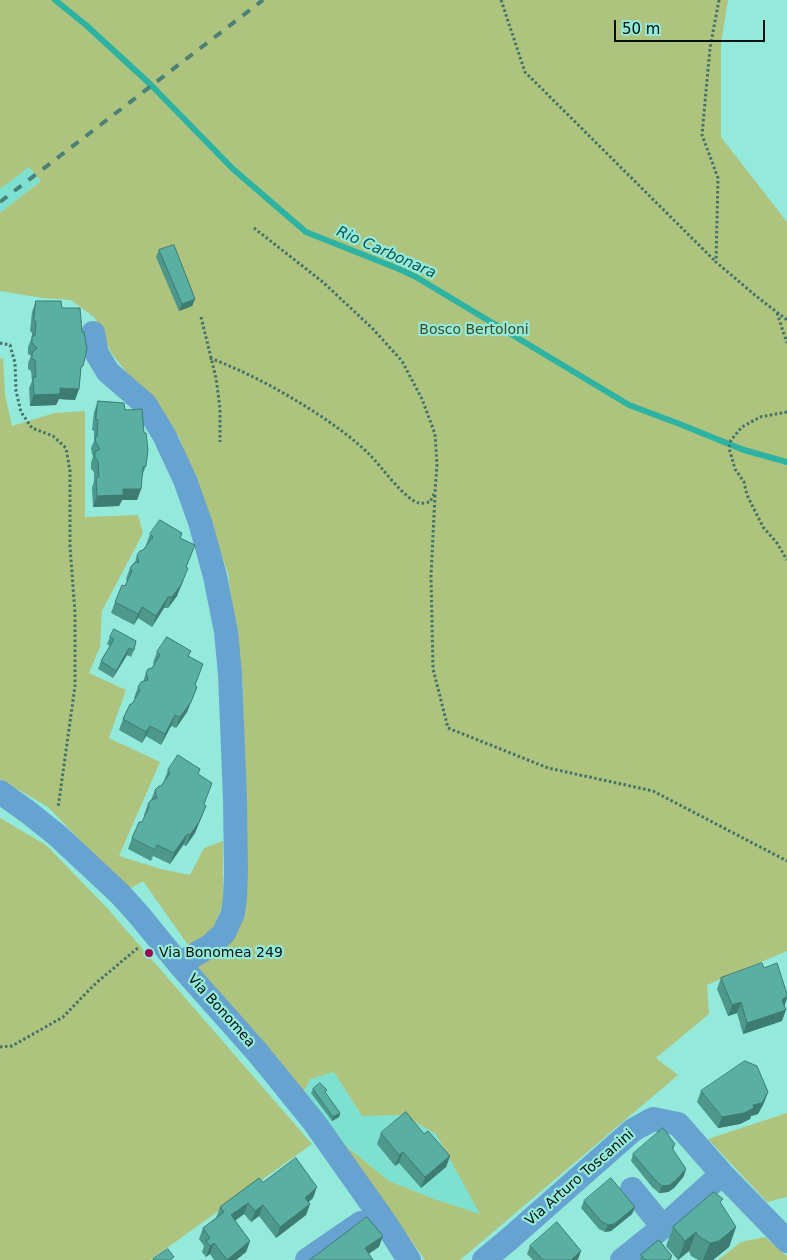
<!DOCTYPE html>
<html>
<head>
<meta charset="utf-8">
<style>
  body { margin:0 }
  #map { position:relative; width:787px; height:1260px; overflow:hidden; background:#93eadb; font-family:"DejaVu Sans",sans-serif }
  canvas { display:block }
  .scale { position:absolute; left:614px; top:20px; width:151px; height:22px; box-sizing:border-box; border:2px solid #00110e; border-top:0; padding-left:6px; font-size:15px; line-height:18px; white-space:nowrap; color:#00110e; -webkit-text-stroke:4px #93eadb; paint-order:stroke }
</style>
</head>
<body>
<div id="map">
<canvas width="787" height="1260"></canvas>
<div class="scale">50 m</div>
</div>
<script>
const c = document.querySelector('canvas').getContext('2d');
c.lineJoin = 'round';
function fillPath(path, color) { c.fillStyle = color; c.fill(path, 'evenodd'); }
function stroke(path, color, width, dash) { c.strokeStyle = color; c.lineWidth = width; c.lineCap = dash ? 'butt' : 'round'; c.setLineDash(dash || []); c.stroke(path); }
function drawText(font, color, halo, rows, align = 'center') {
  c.font = font + ' "DejaVu Sans",sans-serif'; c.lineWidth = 4.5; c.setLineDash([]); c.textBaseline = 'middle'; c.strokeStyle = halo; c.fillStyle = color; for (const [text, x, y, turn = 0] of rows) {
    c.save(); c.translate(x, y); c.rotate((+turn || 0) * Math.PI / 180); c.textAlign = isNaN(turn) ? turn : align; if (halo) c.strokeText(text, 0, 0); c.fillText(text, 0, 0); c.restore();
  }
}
fillPath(new Path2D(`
  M 29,167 L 41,181 L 0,213 L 0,189 Z
  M 334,1072 L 362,1116 L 403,1115 L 436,1134 L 481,1215 L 434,1199 L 389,1181 L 336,1138 L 303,1093 L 310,1079 Z`), '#7ee0d0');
fillPath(new Path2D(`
  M 0,0 L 728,0 L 721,43 L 721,137 L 787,222 L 787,951 L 707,985 L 709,1014 L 656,1058 L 678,1075 L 460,1260 L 425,1260 L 336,1138 L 389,1181 L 434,1199 L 480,1214 L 436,1134 L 403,1115 L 362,1116 L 334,1072 L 310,1079 L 303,1093 L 196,968 L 245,896 L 243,687 L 228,573 L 179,437 L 111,353 L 95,318 L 71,300 L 43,298 L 0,291 L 0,213 L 41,181 L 29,167 L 0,189 Z
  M 3,358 L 5,395 L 12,426 L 55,413 L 85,411 L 85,517 L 138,515 L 143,533 L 102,611 L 100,647 L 89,673 L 126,690 L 109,738 L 160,762 L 119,856 L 161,869 L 190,875 L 204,848 L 223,841 L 223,903 L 213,930 L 188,945 L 143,881 L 128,890 L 48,807 L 0,779 L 0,359 Z
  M 0,818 L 46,845 L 107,908 L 312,1144 L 150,1260 L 0,1260 Z
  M 787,1113 L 787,1197 L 767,1202 L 708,1139 Z
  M 765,1237 L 787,1256 L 787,1260 L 718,1260 L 741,1242 Z`), '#aec37d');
stroke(new Path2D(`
  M 55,0 L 86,25 L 150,84 L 233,169 L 306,232 L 399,269 L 416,277 L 629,405 L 677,423 L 744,450 L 787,462`), '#2db3a2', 6);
stroke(new Path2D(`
  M 501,0 L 525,72 L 715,261
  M 719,0 L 710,48 L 702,135 L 718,178 L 716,262 L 756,296 L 787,320
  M 777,313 L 787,343
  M 201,317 L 216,378 L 220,408 L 220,442
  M 0,343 L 10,345 L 15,363 L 16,391 L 21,412 L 32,428 L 53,436 L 66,448 L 70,471 L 70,547 L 75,613 L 75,686 L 58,808
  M 210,358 C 249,373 284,392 319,415 C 337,427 355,440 370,455 C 381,466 405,500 419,503 C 422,504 427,502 430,502 L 435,492 L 437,464 L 435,434 L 422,399 L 402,361 L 373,329 L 324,283 L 254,228
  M 787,412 L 760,417 L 742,427 L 731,440 L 729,448 L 735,469 L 744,482 L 747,495 L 763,527 L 777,543 L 787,560
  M 435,495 L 431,576 L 433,669 L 448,728 L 548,768 L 653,791 L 787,861
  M 0,1047 L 12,1046 L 63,1017 L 96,983 L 139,947`), '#42736a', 3, [2.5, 2.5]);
stroke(new Path2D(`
  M 93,333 L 97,354 L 108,372 L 145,404 L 164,435 L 185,480 L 200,522 L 215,576 L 226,632 L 230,674 L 235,799 L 236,873 L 235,897 L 233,913 L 224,933 L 210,946 L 179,964
  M 0,792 L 28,812 L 58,836 L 120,894 L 139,915 L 179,964 L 258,1053 L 314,1122 L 386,1224 L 409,1260
  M 632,1189 L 663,1227
  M 307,1260 L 361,1223
  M 484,1260 L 507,1241 L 633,1130 L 653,1119 L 678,1124 L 722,1174 L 787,1241
  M 622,1260 L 663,1227 L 722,1174`), '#67a3d0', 24);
stroke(new Path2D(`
  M 0,202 L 263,0`), '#4c8178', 4, [9, 9]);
fillPath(new Path2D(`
  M 159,250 L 195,299 L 192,306 L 179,311 L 156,257 Z
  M 36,301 L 62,308 L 80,375 L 79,389 L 75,400 L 59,399 L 56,405 L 30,406 L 29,388 L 32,381 L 31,371 L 28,369 L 28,363 L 31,356 L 28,354 L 28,347 L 32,337 L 32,333 L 30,331 L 32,312 Z
  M 98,401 L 125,410 L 146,466 L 142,476 L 141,489 L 137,500 L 122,500 L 119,506 L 93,507 L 92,488 L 94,481 L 94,472 L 91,469 L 91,463 L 93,456 L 92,454 L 91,448 L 94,441 L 94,431 L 92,430 L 94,412 Z
  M 150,534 L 180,539 L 191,556 L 186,567 L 177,596 L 168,608 L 164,608 L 152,627 L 138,618 L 134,625 L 111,613 L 115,602 L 125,586 L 127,581 L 126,579 L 130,568 L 135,562 L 137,555 L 143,550 L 147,545 L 146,545 Z
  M 110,637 L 134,650 L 131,657 L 127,655 L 113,678 L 98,669 L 101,661 L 110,646 L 107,644 Z
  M 157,652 L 189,656 L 199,675 L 195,685 L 197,687 L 187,712 L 176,728 L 171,726 L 161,745 L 146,736 L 142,743 L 119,730 L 123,719 L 135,699 L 134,698 L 138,687 L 143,682 L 146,673 L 152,668 L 154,664 L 153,663 Z
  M 168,770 L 198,774 L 204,805 L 206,806 L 195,833 L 186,846 L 183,845 L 170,864 L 153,856 L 151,861 L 128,849 L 132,838 L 145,817 L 144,815 L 148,804 L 151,800 L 155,790 L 161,786 L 164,781 Z
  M 764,968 L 787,998 L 784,1006 L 782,1021 L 743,1034 L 737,1013 L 728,1016 L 717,989 L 721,978 Z
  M 313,1089 L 340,1113 L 339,1117 L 332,1121 L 311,1093 Z
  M 701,1091 L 764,1103 L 758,1114 L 751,1116 L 750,1119 L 740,1124 L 718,1128 L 697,1102 Z
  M 381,1133 L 424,1134 L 450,1156 L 446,1167 L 421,1188 L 399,1163 L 395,1166 L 377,1144 Z
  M 675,1144 L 673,1150 L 684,1176 L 674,1188 L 668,1192 L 659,1193 L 652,1187 L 631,1161 L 633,1154 Z
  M 263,1182 L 313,1198 L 308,1202 L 310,1204 L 306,1215 L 276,1238 L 259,1216 L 251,1222 L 244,1214 L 235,1221 L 250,1241 L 246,1252 L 236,1260 L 214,1260 L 210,1254 L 206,1257 L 202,1252 L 204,1246 L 199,1239 L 203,1228 L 216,1218 L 220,1207 Z
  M 584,1201 L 635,1207 L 632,1214 L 611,1231 L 605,1232 L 599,1229 L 581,1208 Z
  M 721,1204 L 736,1227 L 729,1247 L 713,1260 L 698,1260 L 691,1256 L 689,1251 L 678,1260 L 666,1246 L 673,1227 Z
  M 530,1246 L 581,1251 L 578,1259 L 577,1260 L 533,1260 L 527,1254 Z
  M 641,1255 L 672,1256 L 671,1260 L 640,1260 Z`), '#4d978b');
fillPath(new Path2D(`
  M 195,299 L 192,306 L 179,311 L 182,304 Z
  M 60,388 L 79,389 L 75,400 L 59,399 L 56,405 L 30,406 L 34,395 Z
  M 123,489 L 141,489 L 137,500 L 122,500 L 119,506 L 93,507 L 97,496 Z
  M 184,579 L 177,596 L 168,608 L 172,597 Z
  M 168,597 L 164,608 L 152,627 L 156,616 Z
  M 142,607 L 138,618 L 134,625 L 138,614 Z
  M 129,648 L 127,655 L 113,678 L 116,671 Z
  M 197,687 L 187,712 L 176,728 L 180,717 Z
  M 175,715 L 171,726 L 161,745 L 165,734 Z
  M 150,726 L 146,736 L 142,743 L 146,732 Z
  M 206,806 L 195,833 L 186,846 L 190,835 Z
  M 187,834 L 183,845 L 170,864 L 174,853 Z
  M 787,996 L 787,998 L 784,1007 L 782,1000 Z
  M 741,1002 L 737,1013 L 728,1016 L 732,1005 Z
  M 786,1010 L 782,1021 L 743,1034 L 747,1023 Z
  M 768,1092 L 764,1103 L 758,1114 L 751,1116 L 750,1119 L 740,1124 L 718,1128 L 722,1117 L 753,1105 Z
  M 340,1113 L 339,1117 L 332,1121 L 333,1117 Z
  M 403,1152 L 399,1163 L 395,1166 L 399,1155 Z
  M 450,1156 L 446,1167 L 421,1188 L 425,1177 Z
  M 686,1169 L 684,1176 L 674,1188 L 668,1192 L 659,1193 L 662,1186 Z
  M 317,1187 L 313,1198 L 301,1209 L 305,1198 Z
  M 248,1203 L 244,1214 L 227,1226 L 231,1215 Z
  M 310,1204 L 306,1215 L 276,1238 L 280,1227 Z
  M 263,1205 L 259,1216 L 251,1222 L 255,1211 Z
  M 635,1207 L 632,1214 L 611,1231 L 605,1232 L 608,1225 Z
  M 736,1227 L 729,1247 L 713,1260 L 703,1260 L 710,1243 Z
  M 696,1232 L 689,1251 L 678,1260 L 685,1241 Z
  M 383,1236 L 379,1247 L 361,1259 L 365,1248 Z
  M 250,1241 L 246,1252 L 236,1260 L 227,1260 Z
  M 214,1243 L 210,1254 L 206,1257 L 210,1246 Z
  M 581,1251 L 578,1259 L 577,1260 L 571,1260 Z`), '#3e7b71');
const building = new Path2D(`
  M 174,245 L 195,299 L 182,304 L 159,250 Z
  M 36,301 L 61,301 L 62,308 L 80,308 L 82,332 L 84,332 L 87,349 L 83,366 L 81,367 L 79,389 L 60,388 L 60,394 L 34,395 L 33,377 L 36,377 L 35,360 L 32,359 L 32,353 L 37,348 L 32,343 L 32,336 L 35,336 L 36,322 L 34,320 Z
  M 98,401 L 124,403 L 125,410 L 142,409 L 144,433 L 146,433 L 148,450 L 146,466 L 143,467 L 141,489 L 123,489 L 123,495 L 97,496 L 96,478 L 99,477 L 98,461 L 95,458 L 95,452 L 100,449 L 96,443 L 95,437 L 97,437 L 98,420 L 96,419 Z
  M 160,520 L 182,533 L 180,538 L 195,545 L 186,567 L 188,568 L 181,585 L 172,597 L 168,597 L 156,616 L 142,607 L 138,614 L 115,602 L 122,585 L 125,586 L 132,571 L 130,568 L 134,563 L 139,562 L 137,555 L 140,551 L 143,550 L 153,537 L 150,534 Z
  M 114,629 L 136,641 L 134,650 L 129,648 L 116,671 L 101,661 L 114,639 L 110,637 Z
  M 167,637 L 191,651 L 188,656 L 203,664 L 195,685 L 197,687 L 191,702 L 180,717 L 175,715 L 165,734 L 150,726 L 146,732 L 123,719 L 130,704 L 132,704 L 140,690 L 138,687 L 141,682 L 148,680 L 146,673 L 148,669 L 152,668 L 160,655 L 157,652 Z
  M 178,755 L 200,769 L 198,774 L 212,783 L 204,804 L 206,806 L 199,822 L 190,835 L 187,834 L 174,853 L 157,845 L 155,850 L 132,838 L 139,822 L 142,822 L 149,807 L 148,804 L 151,800 L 157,798 L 155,790 L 159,786 L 161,786 L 170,773 L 168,770 Z
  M 762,963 L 764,968 L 777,963 L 787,994 L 787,996 L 782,1000 L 786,1010 L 747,1023 L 741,1002 L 732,1005 L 721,978 Z
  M 745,1061 L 757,1066 L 768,1092 L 762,1103 L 753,1105 L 754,1108 L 744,1113 L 722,1117 L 701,1091 Z
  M 320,1083 L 327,1090 L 325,1092 L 340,1113 L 333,1117 L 313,1089 Z
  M 406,1112 L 424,1134 L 428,1131 L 450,1156 L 425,1177 L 403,1152 L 399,1155 L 381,1133 Z
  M 663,1128 L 675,1144 L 672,1148 L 686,1169 L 676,1180 L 670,1185 L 662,1186 L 655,1180 L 633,1154 Z
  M 296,1158 L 317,1187 L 305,1198 L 310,1204 L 280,1227 L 263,1205 L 255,1211 L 248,1203 L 231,1215 L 250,1241 L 227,1260 L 214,1243 L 210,1246 L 206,1241 L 210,1238 L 203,1228 L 224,1212 L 220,1207 L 259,1178 L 263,1182 Z
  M 611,1178 L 635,1207 L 614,1224 L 608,1225 L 601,1221 L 584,1201 Z
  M 714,1192 L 723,1199 L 720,1202 L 736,1227 L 719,1241 L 710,1243 L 698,1236 L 696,1232 L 685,1241 L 673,1227 Z
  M 367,1217 L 383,1236 L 365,1248 L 373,1260 L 310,1260 Z
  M 557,1222 L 581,1251 L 571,1260 L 543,1260 L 530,1246 Z
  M 659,1240 L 672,1256 L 668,1260 L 645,1260 L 641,1255 Z
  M 168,1249 L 174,1257 L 170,1260 L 153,1260 L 153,1259 Z`);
fillPath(building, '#59b0a2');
stroke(building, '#3e7b71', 1);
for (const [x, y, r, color] of [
  [149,953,5,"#9e064e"]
]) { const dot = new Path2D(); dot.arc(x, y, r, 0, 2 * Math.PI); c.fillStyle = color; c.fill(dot); stroke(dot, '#93eadb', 2); }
drawText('14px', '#3f4b1e', '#93eadb', [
  ["Bosco Bertoloni",474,330]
]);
drawText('14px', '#00110e', '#93eadb', [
  ["Via Bonomea 249",159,953]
], 'left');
drawText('14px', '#00110e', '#93eadb', [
  ["Via Bonomea",221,1011,48],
  ["Via Arturo Toscanini",580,1178,-41]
]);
drawText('italic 15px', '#0d574d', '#93eadb', [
  ["Rio Carbonara",386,253,24]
]);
</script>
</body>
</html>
